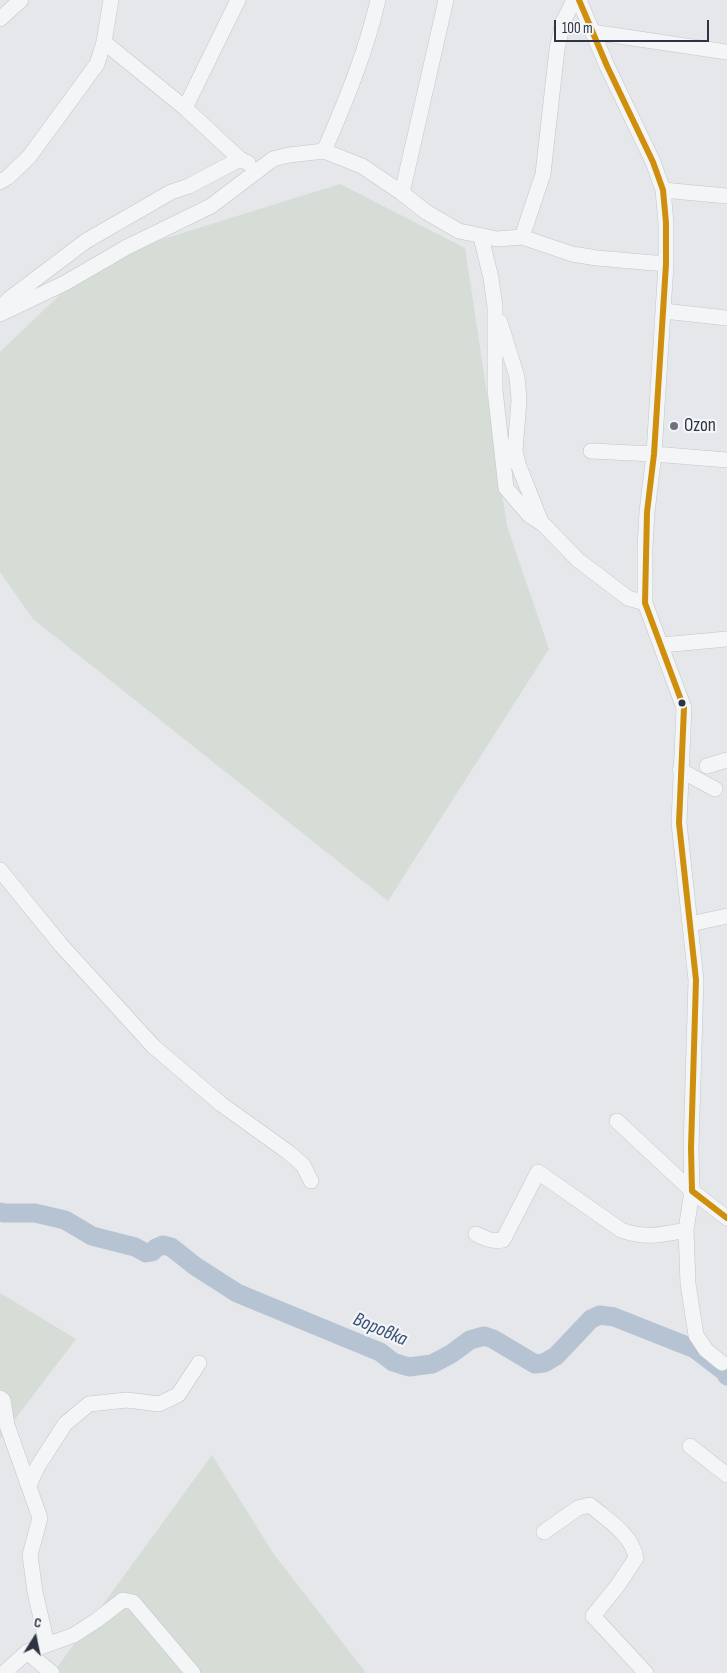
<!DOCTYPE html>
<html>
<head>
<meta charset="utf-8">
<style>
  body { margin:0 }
  #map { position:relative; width:727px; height:1673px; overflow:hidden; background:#e5e7ea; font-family:"Sofia Sans Condensed",sans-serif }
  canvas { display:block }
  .north { position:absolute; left:10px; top:1613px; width:50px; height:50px; -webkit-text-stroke:4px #f3f5f8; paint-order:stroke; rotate:10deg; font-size:14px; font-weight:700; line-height:20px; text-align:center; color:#2d3442 }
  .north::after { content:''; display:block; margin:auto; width:18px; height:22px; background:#2d3442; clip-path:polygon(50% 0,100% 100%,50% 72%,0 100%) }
  .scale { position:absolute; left:554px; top:20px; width:155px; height:22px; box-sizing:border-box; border:2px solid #2d3442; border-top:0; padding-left:6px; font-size:15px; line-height:18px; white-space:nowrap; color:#2d3442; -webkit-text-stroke:4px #f3f5f8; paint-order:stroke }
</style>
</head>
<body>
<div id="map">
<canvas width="727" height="1673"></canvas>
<div class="north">С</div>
<div class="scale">100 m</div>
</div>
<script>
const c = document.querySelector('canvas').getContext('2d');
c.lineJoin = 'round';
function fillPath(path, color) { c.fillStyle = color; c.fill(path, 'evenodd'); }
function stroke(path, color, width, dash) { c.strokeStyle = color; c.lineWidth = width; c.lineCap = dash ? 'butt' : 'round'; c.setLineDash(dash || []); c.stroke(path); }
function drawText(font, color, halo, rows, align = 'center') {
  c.font = font + ' "Sofia Sans Condensed",sans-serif'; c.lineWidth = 4.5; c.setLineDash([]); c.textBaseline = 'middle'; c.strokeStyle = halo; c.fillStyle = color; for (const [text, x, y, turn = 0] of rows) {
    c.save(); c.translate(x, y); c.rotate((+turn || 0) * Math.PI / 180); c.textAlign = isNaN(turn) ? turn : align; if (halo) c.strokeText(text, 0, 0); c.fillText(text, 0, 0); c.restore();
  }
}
fillPath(new Path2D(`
  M 340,184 L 465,248 L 507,526 L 549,649 L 388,901 L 33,619 L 0,572 L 0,352 L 96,260 Z
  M 0,1293 L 76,1339 L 0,1439 Z
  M 212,1455 L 273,1553 L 366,1673 L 53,1673 Z`), '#d6ddd6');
stroke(new Path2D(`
  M 0,1212 L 4,1213 L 35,1213 L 65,1220 L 92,1236 L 135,1247 L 146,1253 L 152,1252 L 156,1248 L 163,1245 L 171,1247 L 195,1266 L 237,1293 L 380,1352 L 393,1362 L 409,1367 L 432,1364 L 451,1354 L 470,1340 L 484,1336 L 493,1339 L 535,1364 L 544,1363 L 556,1356 L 591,1319 L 600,1315 L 614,1317 L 695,1349 L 725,1372 L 727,1376`), '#b6c3d2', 19);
const minor = new Path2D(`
  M 238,0 L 185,108 L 240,159 L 248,163
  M 579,0 L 607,66 L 653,162 L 663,190 L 666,223 L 666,264 L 654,454 L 647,512 L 645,547 L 645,603 L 684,708 L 679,823 L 696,980 L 691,1148 L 692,1191 L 727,1218
  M 0,19 L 21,0
  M 592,32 L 727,52
  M 104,42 L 185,108
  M 324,151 C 345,103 366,52 378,0
  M 0,182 L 8,177 L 29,157 L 97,64 L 104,42 L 111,0
  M 663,190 L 727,196
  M 402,193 L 446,0
  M 481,237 L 491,278 L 495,307 L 495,390 L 506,488 L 529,515 L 543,524 L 578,560 L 628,598 L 645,603
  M 522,237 L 543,174 L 557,49 L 563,22 L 574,0
  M 0,309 L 9,299 L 86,241 L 171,192 L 189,186 L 240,159
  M 664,311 L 727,318
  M 0,314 L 65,283 L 127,247 L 211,206 L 273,159 L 289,155 L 324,151 L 362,166 L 402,193 L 426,212 L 459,231 L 497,239 L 522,237 L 572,254 L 597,258 L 666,264
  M 500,322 L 517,377 L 519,400 L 515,451 L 518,464 L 541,522
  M 591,451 L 654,454 L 727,460
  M 662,645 L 727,639
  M 707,766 L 727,760
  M 680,770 L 715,789
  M 0,870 L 61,945 L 153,1046 L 221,1104 L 288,1152 L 303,1165 L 311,1181
  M 690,924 L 727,916
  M 617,1121 L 692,1191 L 686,1230 L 688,1284 L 696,1335 L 706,1350 L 722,1363
  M 476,1234 C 486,1239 492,1242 503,1240 L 538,1172 L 621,1230 C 646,1239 661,1235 686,1230
  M 0,1398 L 3,1400 L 7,1425 L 40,1518 L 30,1555 L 35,1592 L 47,1644
  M 690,1446 L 727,1475
  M 29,1485 L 38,1466 L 65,1424 L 89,1404 L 127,1400 L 159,1404 L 178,1395 L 199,1363
  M 544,1532 L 578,1508 L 590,1505 C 607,1520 632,1534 636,1558 L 618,1585 L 593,1616 L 646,1673
  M 27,1652 L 52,1673
  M 4,1673 L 27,1652 L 74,1635 L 97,1620 L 123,1600 L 133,1602 L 193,1673`);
stroke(minor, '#c3c5c8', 16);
stroke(minor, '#f4f5f6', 15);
stroke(new Path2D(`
  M 579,0 L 607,66 L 653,162 L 663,190 L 666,223 L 666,264 L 654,454 L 647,512 L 645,603 L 684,708 L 679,823 L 696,980 L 691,1148 L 692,1191 L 727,1218`), '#cf8f0d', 6);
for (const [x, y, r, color] of [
  [674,426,5,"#6d737d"],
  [682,703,4.5,"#2d3442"]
]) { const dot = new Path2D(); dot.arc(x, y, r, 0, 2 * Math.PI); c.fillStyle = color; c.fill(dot); stroke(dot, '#f3f5f8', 2); }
drawText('19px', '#2d3442', '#f3f5f8', [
  ["Ozon",684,426]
], 'left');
drawText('italic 20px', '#3a5173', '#f3f5f8', [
  ["Воровка",380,1330,23]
]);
</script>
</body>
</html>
